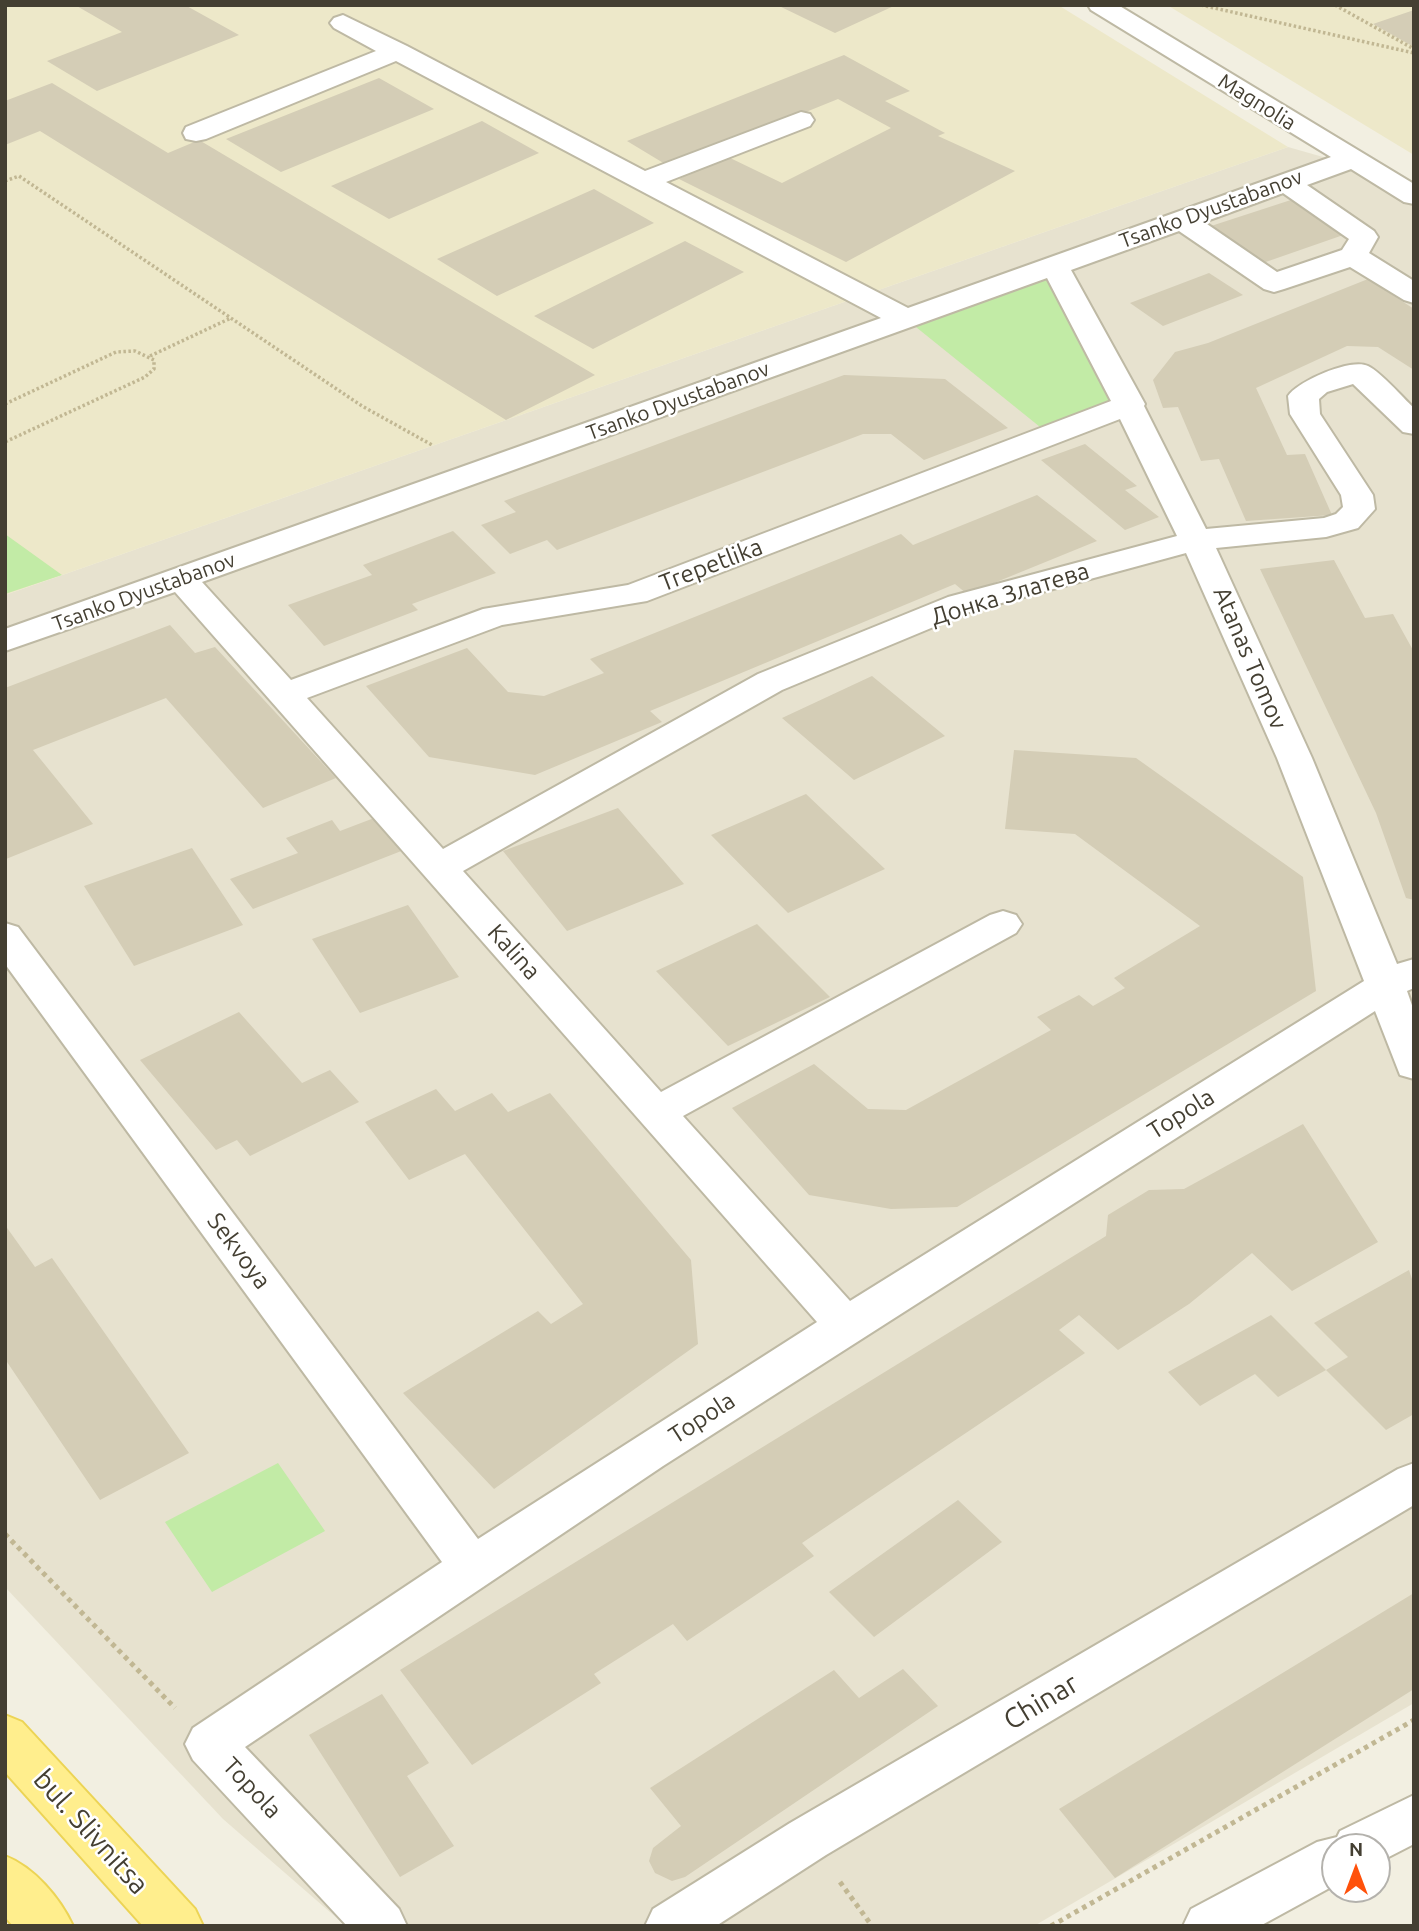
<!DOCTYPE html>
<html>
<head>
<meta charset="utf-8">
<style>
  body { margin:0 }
  #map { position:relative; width:1419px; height:1931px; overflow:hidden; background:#f2efe1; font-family:Ubuntu,sans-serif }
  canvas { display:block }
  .frame { position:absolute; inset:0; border:7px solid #443f32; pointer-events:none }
  .north { position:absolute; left:1321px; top:1833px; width:70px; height:70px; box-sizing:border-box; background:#fff; border:2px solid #b4b2ad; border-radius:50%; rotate:0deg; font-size:19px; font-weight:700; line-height:28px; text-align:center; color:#443f32 }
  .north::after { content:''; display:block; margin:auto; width:24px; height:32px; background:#ff510b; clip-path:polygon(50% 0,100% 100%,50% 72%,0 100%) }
</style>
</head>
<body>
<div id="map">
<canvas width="1419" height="1931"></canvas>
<div class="frame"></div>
<div class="north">N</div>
</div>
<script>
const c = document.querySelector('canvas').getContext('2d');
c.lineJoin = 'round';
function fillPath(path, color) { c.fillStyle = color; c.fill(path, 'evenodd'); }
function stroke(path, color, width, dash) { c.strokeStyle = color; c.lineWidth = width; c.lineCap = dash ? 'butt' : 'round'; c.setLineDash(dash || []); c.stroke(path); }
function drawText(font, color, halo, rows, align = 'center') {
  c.font = font + ' Ubuntu,sans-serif'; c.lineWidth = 5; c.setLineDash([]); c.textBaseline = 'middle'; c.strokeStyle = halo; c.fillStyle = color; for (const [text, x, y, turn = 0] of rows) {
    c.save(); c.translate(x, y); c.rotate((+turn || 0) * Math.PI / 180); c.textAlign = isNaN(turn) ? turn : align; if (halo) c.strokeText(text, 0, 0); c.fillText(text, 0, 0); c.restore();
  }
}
fillPath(new Path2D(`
  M 1288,147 L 1414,183 L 1414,1703 L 1034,1926 L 346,1926 L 223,1819 L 5,1587 L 5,595 Z`), '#e7e2cf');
fillPath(new Path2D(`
  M 5,5 L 1058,5 L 1288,147 L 5,595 Z
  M 1167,5 L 1414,5 L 1414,155 Z`), '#ede8c9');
fillPath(new Path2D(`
  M 1054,265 L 1130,404 L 1050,435 L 906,319 Z
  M 5,534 L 62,575 L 5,594 Z
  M 278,1463 L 325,1531 L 212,1592 L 165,1522 Z`), '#c2eba6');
fillPath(new Path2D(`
  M 75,5 L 185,5 L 239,35 L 97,91 L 47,61 L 122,32 Z
  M 777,5 L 896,5 L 835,33 Z
  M 1414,10 L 1414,47 L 1373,24 Z
  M 844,55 L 910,91 L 885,101 L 945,133 L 938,136 L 1015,171 L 846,262 L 679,179 L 726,156 L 782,183 L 891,128 L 838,99 L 670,167 L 627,141 Z
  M 379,78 L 434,109 L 281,172 L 226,139 Z
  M 52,83 L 168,153 L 199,140 L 595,375 L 506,420 L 40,131 L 5,145 L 5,101 Z
  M 482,121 L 539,153 L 389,219 L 331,186 Z
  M 594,189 L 654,223 L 497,296 L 437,259 Z
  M 1297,198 L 1349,233 L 1260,264 L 1208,227 Z
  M 685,241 L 744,272 L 593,349 L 534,316 Z
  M 1209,273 L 1243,295 L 1163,326 L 1130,303 Z
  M 1368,279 L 1414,309 L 1414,370 L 1378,347 L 1347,346 L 1256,388 L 1287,455 L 1305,454 L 1332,515 L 1246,521 L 1219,459 L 1201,461 L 1178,407 L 1163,408 L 1153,380 L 1175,352 L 1208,343 Z
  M 844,375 L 945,379 L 1008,428 L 924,460 L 891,434 L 863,434 L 557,550 L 547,540 L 510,554 L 481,525 L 516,512 L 504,501 Z
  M 1085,444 L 1137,486 L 1125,490 L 1159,517 L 1125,530 L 1041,460 Z
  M 1037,495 L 1097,541 L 967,594 L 955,584 L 650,711 L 662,722 L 535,775 L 429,757 L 366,686 L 467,648 L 508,692 L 544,696 L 604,673 L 590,659 L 901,534 L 913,545 Z
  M 453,531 L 496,573 L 412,604 L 418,610 L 324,646 L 288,605 L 372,575 L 363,565 Z
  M 1334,560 L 1365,618 L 1393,614 L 1414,652 L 1414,900 L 1406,898 L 1376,813 L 1260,569 Z
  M 170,625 L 195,653 L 215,647 L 336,778 L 263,808 L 166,698 L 33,750 L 93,824 L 6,859 L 5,688 Z
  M 872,676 L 945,736 L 854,780 L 782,718 Z
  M 1014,750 L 1136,758 L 1303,877 L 1316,991 L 957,1207 L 891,1209 L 809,1195 L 732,1108 L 814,1064 L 868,1109 L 906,1110 L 1051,1030 L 1037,1017 L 1079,995 L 1093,1006 L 1125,988 L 1114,978 L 1200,926 L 1075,834 L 1005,829 Z
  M 806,794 L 885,869 L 788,913 L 711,835 Z
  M 618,808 L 684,884 L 567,931 L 503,851 Z
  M 382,815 L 409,848 L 253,909 L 230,879 L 298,853 L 286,838 L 332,820 L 340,831 Z
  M 192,848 L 243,925 L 134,966 L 84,886 Z
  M 408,905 L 459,977 L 360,1013 L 312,939 Z
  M 757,924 L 830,997 L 728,1046 L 656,971 Z
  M 239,1012 L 302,1083 L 330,1070 L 359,1102 L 250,1156 L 237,1140 L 216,1150 L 140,1060 Z
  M 436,1089 L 455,1111 L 492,1093 L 508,1112 L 550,1093 L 691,1260 L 698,1344 L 494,1489 L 403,1393 L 538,1311 L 551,1324 L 583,1304 L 465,1154 L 409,1180 L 365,1122 Z
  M 1303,1124 L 1378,1242 L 1292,1291 L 1252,1253 L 1189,1304 L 1118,1350 L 1079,1315 L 1059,1330 L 1085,1353 L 802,1543 L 814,1556 L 687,1641 L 673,1624 L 594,1674 L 601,1683 L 472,1765 L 400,1670 L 1106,1236 L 1108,1215 L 1149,1190 L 1184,1189 Z
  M 5,1225 L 35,1267 L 52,1258 L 189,1453 L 100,1500 L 5,1359 Z
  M 1409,1270 L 1414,1285 L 1414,1414 L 1386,1430 L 1326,1370 L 1278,1397 L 1255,1374 L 1200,1406 L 1168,1372 L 1271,1315 L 1326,1370 L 1348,1357 L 1314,1323 Z
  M 958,1500 L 1002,1542 L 874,1637 L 829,1592 Z
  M 1414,1593 L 1414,1689 L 1115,1878 L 1059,1809 Z
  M 903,1669 L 938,1706 L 685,1877 L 672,1881 L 655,1873 L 649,1861 L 653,1848 L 681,1826 L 650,1788 L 834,1670 L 859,1698 Z
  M 382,1694 L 429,1763 L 407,1776 L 454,1846 L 400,1877 L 309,1735 Z`), '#d4cdb6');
const minor = new Path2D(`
  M 1088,5 L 1118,5 L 1414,184 L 1414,204 L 1404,202 L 1351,169 L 1307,185 L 1374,231 L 1378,237 L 1369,253 L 1414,281 L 1414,303 L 1404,300 L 1350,267 L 1284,289 L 1274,292 L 1264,289 L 1179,231 L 1071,270 L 1145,404 L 1144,406 L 1206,529 L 1324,518 L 1336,514 L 1343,507 L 1341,495 L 1290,414 L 1288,396 C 1298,381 1351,358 1368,366 C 1382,373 1402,397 1414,408 L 1414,434 L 1403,432 L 1353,384 L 1327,392 L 1319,399 L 1320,414 L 1373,495 L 1375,509 L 1358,528 L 1326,537 L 1216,548 L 1312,758 L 1397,964 L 1414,959 L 1414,988 L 1407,991 L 1414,1011 L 1414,1079 L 1400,1075 L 1375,1011 L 663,1466 L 245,1747 L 399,1909 L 407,1926 L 347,1926 L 193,1760 L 185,1744 L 193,1728 L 442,1562 L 5,964 L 5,923 L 18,927 L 478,1539 L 817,1322 L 175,592 L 5,651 L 5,629 L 881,318 L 396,61 L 206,139 L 196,141 L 186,139 L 183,133 L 186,127 L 376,51 L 334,28 L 330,23 L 334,18 L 343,15 L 407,46 L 645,171 L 801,112 L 810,114 L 814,120 L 810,126 L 666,182 L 908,308 L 1331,157 L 1091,10 ZM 1283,193 L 1349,239 L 1342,250 L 1277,272 L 1204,222 ZM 1047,278 L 1111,401 L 628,585 L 483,609 L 291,680 L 202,582 ZM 1120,419 L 1177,536 L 948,597 L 758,674 L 443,849 L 307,698 L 502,625 L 647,601 ZM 1186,553 L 1277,758 L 1364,981 L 850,1301 L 683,1116 L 1016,933 L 1022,924 L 1016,915 L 1003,911 L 990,915 L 661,1092 L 463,871 L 782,690 L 972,611 Z
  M 1414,1463 L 1414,1505 L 826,1855 L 716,1926 L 645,1926 L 653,1909 L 790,1823 L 1398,1469 Z
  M 1414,1795 L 1414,1844 L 1377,1863 L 1377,1847 L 1335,1847 L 1335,1885 L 1260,1926 L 1183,1926 L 1191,1909 L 1317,1842 L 1337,1837 L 1340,1831 Z`);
const major = new Path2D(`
  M 5,1715 L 22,1722 L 195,1909 L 203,1926 L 143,1926 L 5,1772 Z
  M 5,1856 C 34,1867 60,1898 73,1926 L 13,1926 L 5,1917 Z`);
stroke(minor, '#beb9a4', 4);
stroke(major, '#ecd455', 4);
stroke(new Path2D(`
  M 1201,5 L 1414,53
  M 1335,5 L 1414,49
  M 5,181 L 19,176 L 362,406 L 432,445
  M 150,356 L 231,318
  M 5,404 L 116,352 L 135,351 L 154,360 L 154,369 L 145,377 L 5,442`), '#c1b793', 3.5, [2.5, 2.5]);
stroke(new Path2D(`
  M 5,1534 L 175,1708
  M 840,1882 L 872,1926
  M 1051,1926 L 1414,1720`), '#c1b793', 5, [4.5, 4.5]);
fillPath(minor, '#fff');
fillPath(major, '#ffee8d');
drawText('21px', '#443f32', '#fff', [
  ["Magnolia",1257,102,32],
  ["Tsanko Dyustabanov",1211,209,-20],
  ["Tsanko Dyustabanov",678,401,-20],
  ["Tsanko Dyustabanov",144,592,-20]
]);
drawText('24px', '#443f32', '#fff', [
  ["Trepetlika",711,565,-21],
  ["Донка Златева",1010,594,-17],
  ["Atanas Tomov",1250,658,67],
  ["Kalina",514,952,48],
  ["Topola",1181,1114,-32],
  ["Sekvoya",239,1251,53],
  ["Topola",702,1418,-33],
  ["Topola",252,1788,47]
]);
drawText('28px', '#443f32', '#fff', [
  ["Chinar",1041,1702,-31],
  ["bul. Slivnitsa",91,1832,48]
]);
</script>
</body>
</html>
